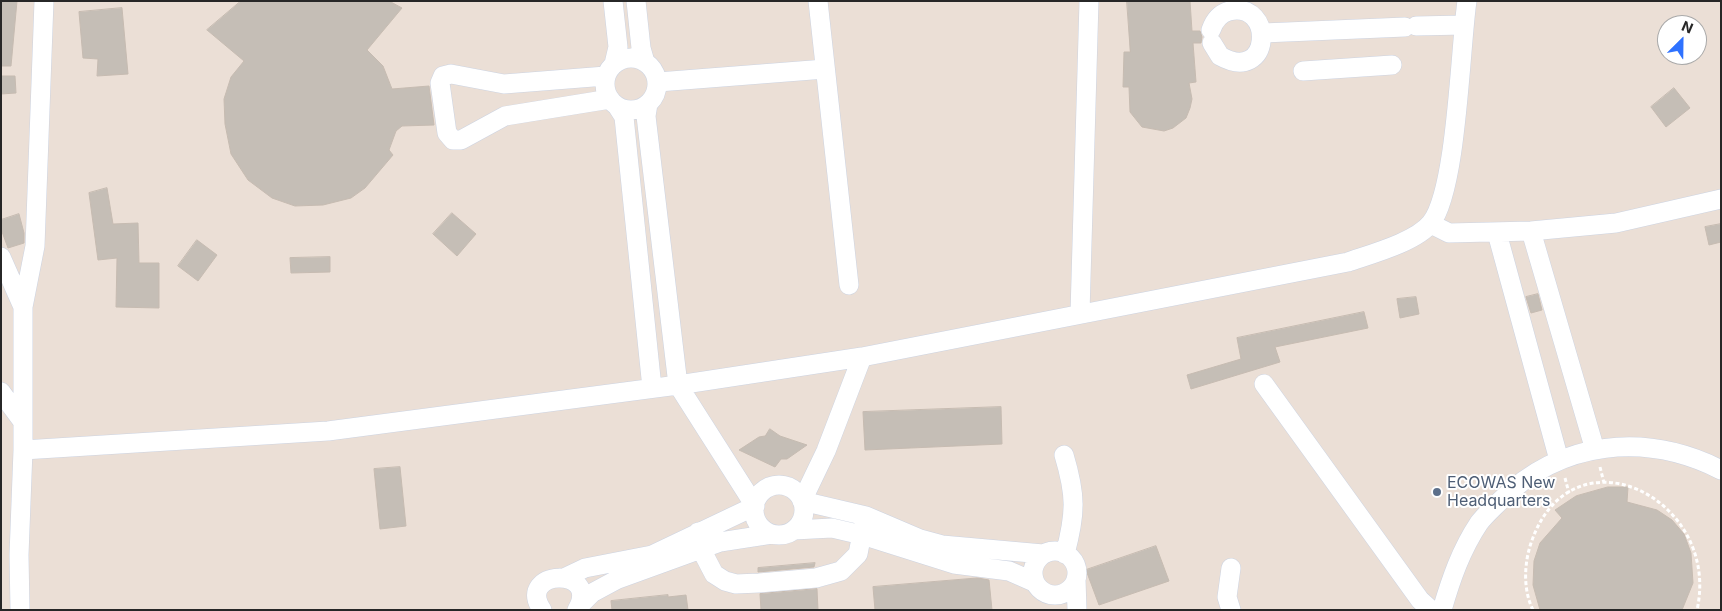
<!DOCTYPE html>
<html>
<head>
<meta charset="utf-8">
<style>
  body { margin:0 }
  #map { position:relative; width:1722px; height:611px; overflow:hidden; background:#ebdfd6; font-family:Inter,sans-serif }
  canvas { display:block }
  .frame { position:absolute; inset:0; border:2px solid #272727; pointer-events:none }
  .north { position:absolute; left:1657px; top:15px; width:50px; height:50px; box-sizing:border-box; background:#fff; border:1px solid #a9a9a9; border-radius:50%; rotate:23deg; font-size:14px; font-weight:700; line-height:20px; text-align:center; color:#272727 }
  .north::after { content:''; display:block; margin:auto; width:18px; height:22px; background:#2f72ff; clip-path:polygon(50% 0,100% 100%,50% 72%,0 100%) }
</style>
</head>
<body>
<div id="map">
<canvas width="1722" height="611"></canvas>
<div class="frame"></div>
<div class="north">N</div>
</div>
<script>
const c = document.querySelector('canvas').getContext('2d');
c.lineJoin = 'round';
function fillPath(path, color) { c.fillStyle = color; c.fill(path, 'evenodd'); }
function stroke(path, color, width, dash) { c.strokeStyle = color; c.lineWidth = width; c.lineCap = dash ? 'butt' : 'round'; c.setLineDash(dash || []); c.stroke(path); }
function drawText(font, color, halo, rows, align = 'center') {
  c.font = font + ' Inter,sans-serif'; c.lineWidth = 4; c.setLineDash([]); c.textBaseline = 'middle'; c.strokeStyle = halo; c.fillStyle = color; for (const [text, x, y, turn = 0] of rows) {
    c.save(); c.translate(x, y); c.rotate((+turn || 0) * Math.PI / 180); c.textAlign = isNaN(turn) ? turn : align; if (halo) c.strokeText(text, 0, 0); c.fillText(text, 0, 0); c.restore();
  }
}
const building = new Path2D(`
  M 1,1 L 17,1 L 11,66 L 1,66 Z
  M 241,1 L 389,1 L 402,8 L 367,50 L 383,66 L 392,89 L 429,86 L 434,125 L 402,126 L 396,131 L 389,150 L 393,155 L 365,188 L 351,198 L 323,205 L 295,206 L 272,198 L 248,180 L 231,154 L 225,124 L 224,99 L 231,77 L 244,61 L 207,30 Z
  M 1127,1 L 1190,1 L 1192,31 L 1200,31 L 1202,37 L 1201,43 L 1193,43 L 1196,82 L 1189,83 L 1192,99 L 1190,108 L 1186,118 L 1173,128 L 1164,131 L 1142,127 L 1130,112 L 1129,87 L 1123,87 L 1124,52 L 1130,52 Z
  M 122,8 L 128,74 L 97,76 L 98,59 L 83,58 L 79,12 Z
  M 1,76 L 15,76 L 16,93 L 1,94 Z
  M 1674,88 L 1690,108 L 1666,127 L 1651,107 Z
  M 107,188 L 113,224 L 138,223 L 139,263 L 159,263 L 159,308 L 116,307 L 117,258 L 98,260 L 89,193 Z
  M 452,213 L 476,234 L 457,256 L 433,234 Z
  M 19,214 L 24,233 L 24,243 L 8,248 L 1,229 L 1,220 Z
  M 1721,224 L 1721,242 L 1709,245 L 1705,227 Z
  M 197,240 L 217,255 L 198,281 L 178,266 Z
  M 330,257 L 330,272 L 291,273 L 290,258 Z
  M 1538,294 L 1542,310 L 1531,313 L 1526,297 Z
  M 1416,297 L 1419,314 L 1400,318 L 1397,299 Z
  M 1364,312 L 1368,328 L 1275,347 L 1280,362 L 1191,389 L 1187,375 L 1241,359 L 1237,338 Z
  M 1001,407 L 1002,444 L 865,450 L 863,412 Z
  M 770,429 L 780,436 L 807,445 L 787,459 L 781,459 L 775,467 L 739,450 L 759,437 L 765,436 Z
  M 400,467 L 406,526 L 380,529 L 374,469 Z
  M 1608,487 L 1628,487 L 1627,502 L 1657,510 L 1672,520 L 1684,534 L 1691,553 L 1693,583 L 1682,610 L 1540,610 L 1533,585 L 1534,561 L 1540,543 L 1562,518 L 1555,510 L 1576,496 Z
  M 1156,546 L 1169,581 L 1099,605 L 1086,570 Z
  M 815,563 L 814,567 L 758,572 L 758,568 Z
  M 978,578 L 989,580 L 992,610 L 875,610 L 873,587 Z
  M 817,589 L 818,610 L 761,610 L 760,594 Z
  M 668,595 L 668,597 L 686,595 L 688,610 L 612,610 L 611,601 Z`);
fillPath(building, '#c5beb6');
stroke(building, '#c6bbb1', 1);
const minor = new Path2D(`
  M 613,1 L 618,47 L 614,64
  M 636,1 L 641,48 L 645,62
  M 818,1 L 849,285
  M 1416,26 L 1464,25
  M 1211,30 C 1214,21 1219,14 1229,11 C 1275,0 1272,85 1220,56 L 1212,43
  M 1263,33 L 1405,27
  M605 84a26 26 0 1 1 52 0a26 26 0 1 1-52 0Z
  M 1303,71 L 1392,65
  M 606,76 L 504,84 L 451,74 L 443,76 L 440,83 L 447,133 L 453,140 L 461,140 L 505,116 L 610,99
  M 658,82 L 825,69
  M 617,106 L 624,117 L 652,388
  M 1431,224 L 1449,233 L 1531,231 L 1616,223 L 1721,199
  M 1531,231 L 1595,450
  M 1497,233 L 1559,460
  M 1,257 L 23,307 L 23,450 L 19,555 L 20,610
  M 23,307 L 35,246 L 44,1
  M 1080,313 L 1089,1
  M 862,357 L 826,451 L 802,501 L 866,516 L 920,539 L 942,545 L 1043,554
  M 1264,384 L 1420,600 L 1431,610
  M 1,392 L 23,422
  M 23,450 L 328,431 L 678,385 L 862,357 L 1348,262 C 1371,254 1416,242 1431,223 C 1457,189 1460,49 1467,1
  M 1064,455 C 1076,495 1076,513 1065,554
  M754 510a25 25 0 1 1 50 0a25 25 0 1 1-50 0Z
  M 794,530 L 832,528 L 862,535 L 954,564 L 1009,571 L 1034,582
  M 698,532 L 701,549 L 714,574 L 725,581 L 736,584 L 759,583 L 816,578 L 841,571 L 858,554 L 864,523
  M1033 573a22 22 0 1 1 44 0a22 22 0 1 1-44 0Z
  M 566,577 L 585,568 L 652,555 L 755,506 L 678,385 L 646,116 L 648,104
  M 1076,579 L 1077,610
  M 580,605 L 592,593 L 618,579 L 720,542 L 772,534
  M 542,610 C 515,569 602,566 577,610
  M 1231,610 L 1227,597 L 1231,568
  M 1442,610 C 1451,579 1461,550 1479,523 C 1485,515 1493,508 1500,501 C 1561,440 1646,432 1721,470`);
stroke(minor, '#ccd3e1', 20);
stroke(new Path2D(`
  M 1600,467 L 1604,483
  M 1565,478 L 1569,493
  M 1533,610 C 1523,590 1524,564 1531,543 C 1571,424 1722,498 1697,610`), '#fff', 3, [4, 2.5]);
stroke(minor, '#fff', 19);
for (const [x, y, r, color] of [
  [1437,492,5,"#5c6f8a"]
]) { const dot = new Path2D(); dot.arc(x, y, r, 0, 2 * Math.PI); c.fillStyle = color; c.fill(dot); stroke(dot, '#fff', 2); }
drawText('16px', '#4e5e75', '#fff', [
  ["ECOWAS New",1447,483],
  ["Headquarters",1447,501]
], 'left');
</script>
</body>
</html>
